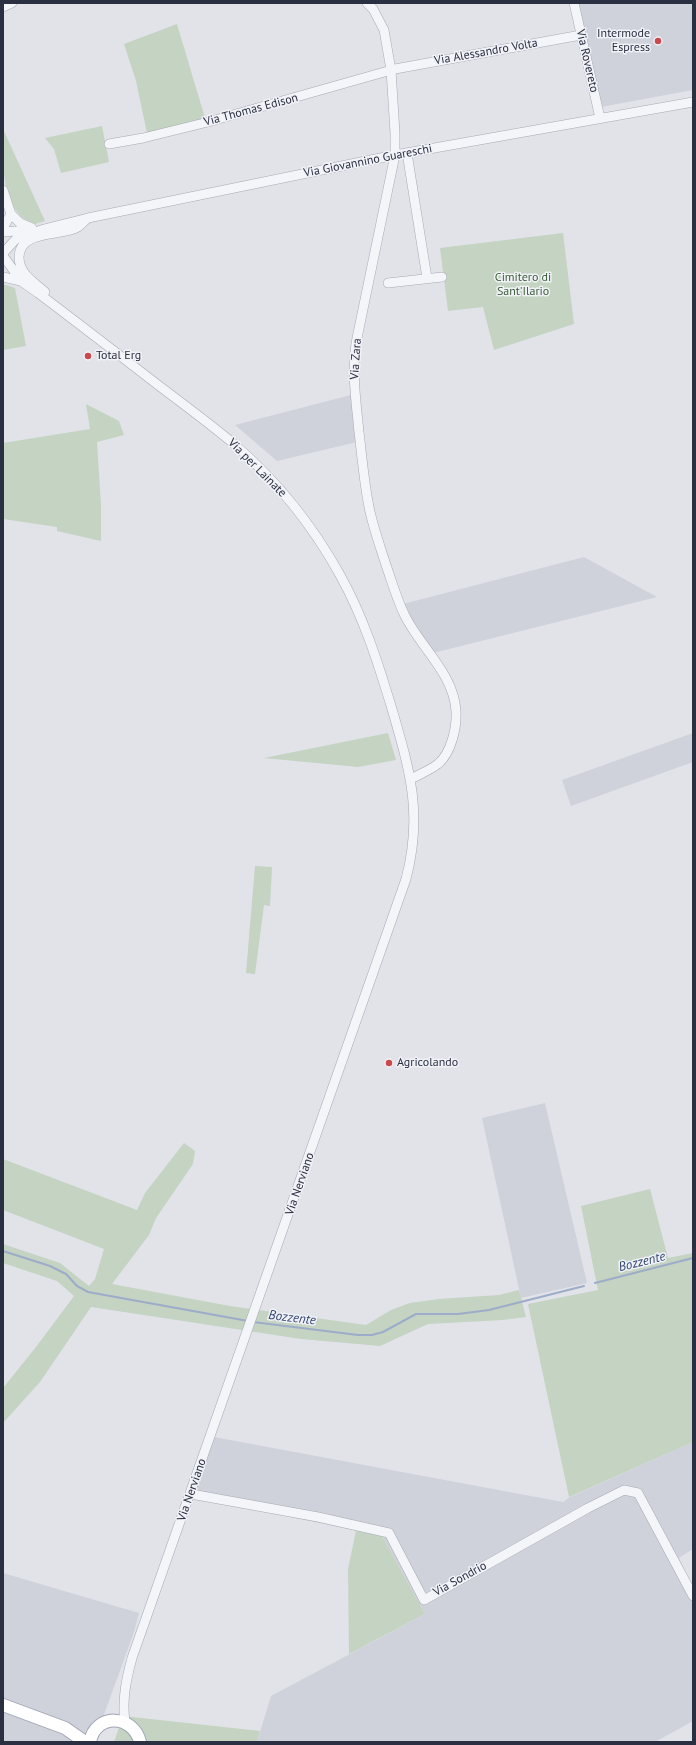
<!DOCTYPE html>
<html>
<head>
<meta charset="utf-8">
<style>
  body { margin:0 }
  #map { position:relative; width:696px; height:1745px; overflow:hidden; background:#e1e3e9; font-family:"PT Sans",sans-serif }
  canvas { display:block }
  .frame { position:absolute; inset:0; border:4px solid #2a2f41; pointer-events:none }
</style>
</head>
<body>
<div id="map">
<canvas width="696" height="1745"></canvas>
<div class="frame"></div>
</div>
<script>
const c = document.querySelector('canvas').getContext('2d');
c.lineJoin = 'round';
function fillPath(path, color) { c.fillStyle = color; c.fill(path, 'evenodd'); }
function stroke(path, color, width, dash) { c.strokeStyle = color; c.lineWidth = width; c.lineCap = dash ? 'butt' : 'round'; c.setLineDash(dash || []); c.stroke(path); }
function drawText(font, color, halo, rows, align = 'center') {
  c.font = font + ' "PT Sans",sans-serif'; c.lineWidth = 3; c.setLineDash([]); c.textBaseline = 'middle'; c.strokeStyle = halo; c.fillStyle = color; for (const [text, x, y, turn = 0] of rows) {
    c.save(); c.translate(x, y); c.rotate((+turn || 0) * Math.PI / 180); c.textAlign = isNaN(turn) ? turn : align; if (halo) c.strokeText(text, 0, 0); c.fillText(text, 0, 0); c.restore();
  }
}
fillPath(new Path2D(`
  M 577,3 L 693,3 L 693,90 L 601,107 Z
  M 351,395 L 357,442 L 277,461 L 235,425 Z
  M 584,557 L 657,597 L 433,653 L 411,622 L 403,604 Z
  M 693,733 L 693,762 L 571,806 L 562,780 Z
  M 545,1103 L 587,1283 L 521,1298 L 482,1118 Z
  M 214,1437 L 563,1502 L 570,1497 L 693,1442 L 693,1549 L 679,1558 L 693,1588 L 693,1721 L 655,1742 L 257,1742 L 271,1696 L 425,1614 L 382,1536 L 194,1497 Z
  M 3,1573 L 139,1613 L 134,1632 L 94,1742 L 3,1742 Z`), '#cfd2db');
fillPath(new Path2D(`
  M 177,24 L 205,118 L 147,133 L 136,81 L 124,44 Z
  M 102,126 L 109,162 L 61,173 L 54,149 L 45,138 Z
  M 3,129 L 45,221 L 35,224 C 31,222 26,221 23,218 C 0,199 3,157 3,129 Z
  M 563,233 L 574,324 L 494,350 L 483,307 L 448,311 L 440,248 Z
  M 3,284 L 15,288 L 26,346 L 3,350 Z
  M 86,404 L 119,421 L 124,435 L 97,442 L 101,505 L 101,541 L 57,531 L 57,527 L 3,519 L 3,443 L 90,429 Z
  M 388,733 L 396,760 L 358,767 L 264,758 Z
  M 255,866 L 272,867 L 270,906 L 264,905 L 255,974 L 246,973 Z
  M 184,1143 L 195,1151 L 193,1164 L 156,1218 L 149,1235 L 112,1284 L 230,1306 L 366,1325 L 391,1310 L 410,1303 L 439,1299 L 499,1295 L 519,1290 L 526,1317 L 503,1320 L 428,1324 L 380,1346 L 301,1339 L 91,1307 L 40,1382 L 3,1423 L 3,1388 L 36,1347 L 74,1296 L 57,1281 L 3,1263 L 3,1244 L 60,1263 L 89,1286 L 95,1279 L 104,1249 L 3,1210 L 3,1159 L 137,1210 L 145,1193 Z
  M 650,1189 L 668,1258 L 693,1253 L 693,1442 L 569,1497 L 528,1304 L 598,1290 L 581,1206 Z
  M 356,1531 L 382,1536 L 425,1614 L 349,1654 L 348,1569 Z
  M 123,1716 L 260,1731 L 257,1742 L 114,1742 Z`), '#c4d3c2');
stroke(new Path2D(`
  M 3,1251 L 50,1266 L 66,1274 L 77,1286 L 88,1292 L 248,1321
  M 595,1283 L 693,1258
  M 253,1322 L 358,1335 L 372,1335 L 383,1332 L 416,1314 L 458,1314 L 489,1310 L 584,1286`), '#9dacc9', 2);
const minor = new Path2D(`
  M 367,3 L 373,9 L 384,30 L 391,70 L 395,133 L 395,155 L 357,338 C 351,370 356,400 359,432 C 362,457 364,482 369,507 C 373,527 380,546 386,565 C 392,582 397,600 405,616 C 421,648 454,674 456,711 C 457,728 451,753 438,764 C 430,770 420,774 411,779
  M 574,3 L 600,118
  M 3,7 L 12,3
  M 109,144 L 143,138 L 208,122 L 395,69 L 581,35
  M 407,153 L 427,278
  M 3,190 L 11,214
  M 11,214 L 20,223 L 32,228
  M 3,228 L 11,214
  M 3,232 L 28,230
  M 5,251 L 16,239 L 44,229 L 88,218 L 395,155 L 693,102
  M 4,257 L 21,281
  M 3,277 L 21,281 L 38,293 C 78,323 118,354 158,385 C 183,404 209,423 234,444 C 277,481 313,526 340,575 C 364,618 378,663 392,709 C 410,771 423,814 406,879 L 132,1658 C 126,1680 122,1700 125,1722
  M 388,283 L 442,277
  M 45,292 C 34,282 19,274 19,257 C 20,229 62,237 78,227 C 81,225 84,221 87,219
  M 191,1494 L 318,1517 L 389,1533 L 424,1600 L 588,1508 L 624,1490 L 638,1493 L 693,1596`);
const major = new Path2D(`
  M 3,1705 L 65,1728 L 85,1742
  M 90,1742 C 95,1713 133,1714 140,1742`);
stroke(minor, '#a6a9b3', 10);
stroke(major, '#a1a6b5', 14);
stroke(minor, '#f4f5f8', 9);
stroke(major, '#fff', 12);
for (const [x, y, r, color] of [
  [658,41,4,"#cc494b"],
  [88,356,4,"#cc494b"],
  [389,1063,4,"#cc494b"]
]) { const dot = new Path2D(); dot.arc(x, y, r, 0, 2 * Math.PI); c.fillStyle = color; c.fill(dot); stroke(dot, '#f1f2f7', 1.5); }
drawText('12px', '#2a2f41', '#f1f2f7', [
  ["Intermode",650,34,"right"],
  ["Espress",650,48,"right"],
  ["Total Erg",96,356],
  ["Agricolando",397,1063]
], 'left');
drawText('12px', '#2a2f41', '#f1f2f7', [
  ["Via Alessandro Volta",486,52,-10],
  ["Via Rovereto",587,61,77],
  ["Via Thomas Edison",251,110,-15],
  ["Via Giovannino Guareschi",368,161,-11],
  ["Via Zara",356,359,-86],
  ["Via per Lainate",257,468,45],
  ["Via Nerviano",300,1184,-71],
  ["Via Nerviano",192,1490,-71],
  ["Via Sondrio",460,1579,-29]
]);
drawText('12px', '#395c37', '#f1f2f7', [
  ["Cimitero di",523,278],
  ["Sant'Ilario",523,292]
]);
drawText('italic 13px', '#344874', '#f1f2f7', [
  ["Bozzente",642,1262,-14],
  ["Bozzente",292,1318,7]
]);
</script>
</body>
</html>
